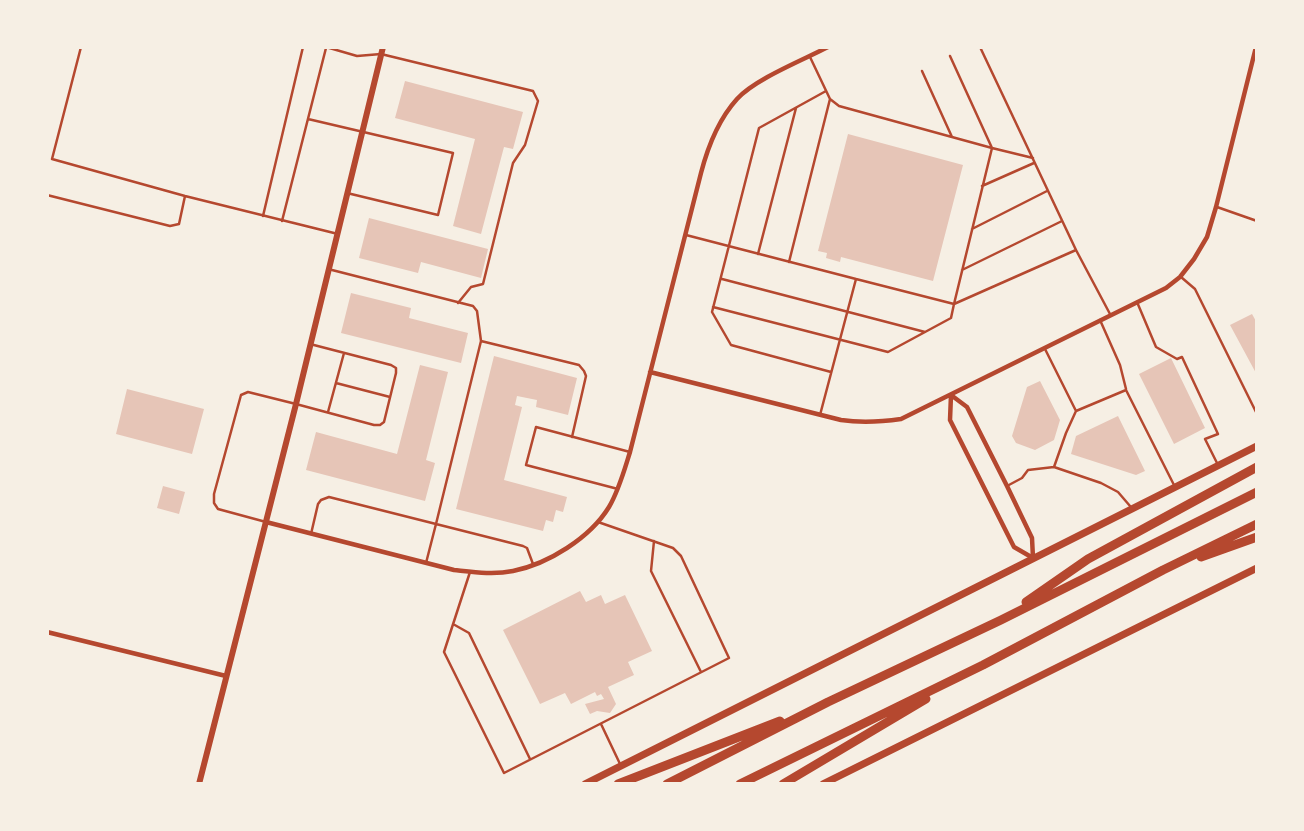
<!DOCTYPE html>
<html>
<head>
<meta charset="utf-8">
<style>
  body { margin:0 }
  #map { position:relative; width:1304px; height:831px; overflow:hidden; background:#f6efe4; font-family:Arial,sans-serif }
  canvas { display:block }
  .frame { position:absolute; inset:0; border:49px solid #f6efe4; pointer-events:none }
</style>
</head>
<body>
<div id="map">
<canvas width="1304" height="831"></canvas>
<div class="frame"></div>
</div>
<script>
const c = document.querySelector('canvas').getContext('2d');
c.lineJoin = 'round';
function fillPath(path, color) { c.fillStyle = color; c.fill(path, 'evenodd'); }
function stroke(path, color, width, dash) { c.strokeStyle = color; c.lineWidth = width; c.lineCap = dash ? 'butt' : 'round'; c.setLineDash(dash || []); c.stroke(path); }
fillPath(new Path2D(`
  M 405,81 L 523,112 L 513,149 L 504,147 L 481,234 L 453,226 L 475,139 L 395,118 Z
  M 848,134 L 963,165 L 933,281 L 841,257 L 840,262 L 826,258 L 827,253 L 818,251 Z
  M 369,218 L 488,249 L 481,278 L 421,262 L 418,273 L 359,258 Z
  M 351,293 L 411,308 L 409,318 L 468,333 L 461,363 L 341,333 Z
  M 1252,314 L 1257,323 L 1257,375 L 1230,325 Z
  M 494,356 L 577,378 L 568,415 L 536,407 L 537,400 L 517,396 L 515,405 L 522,407 L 504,480 L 567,497 L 563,512 L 556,510 L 553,522 L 546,520 L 543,531 L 456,509 Z
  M 1171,358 L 1205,428 L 1174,444 L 1139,374 Z
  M 420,365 L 448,372 L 426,460 L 435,463 L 425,501 L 306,470 L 316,432 L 397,454 Z
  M 1040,381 L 1060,420 L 1054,440 L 1035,450 L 1016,443 L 1012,436 L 1027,387 Z
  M 127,389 L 204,409 L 192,454 L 116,434 Z
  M 1118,416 L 1145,471 L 1136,475 L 1071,454 L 1076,436 Z
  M 163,486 L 185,492 L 179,514 L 157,508 Z
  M 580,591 L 586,602 L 601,595 L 605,604 L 625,595 L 652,651 L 628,662 L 634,675 L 608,687 L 616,704 L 610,713 L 597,711 L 590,714 L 585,704 L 604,699 L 601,694 L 597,696 L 595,692 L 571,704 L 565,693 L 540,704 L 503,630 Z`), '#e6c5b7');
stroke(new Path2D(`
  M 81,47 L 52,159 L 185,196 L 338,234
  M 326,47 L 357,56 L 381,54 L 533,91 L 538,101 L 525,145 L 513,163 L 483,284 L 471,287 L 458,303
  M 980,47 L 1076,250
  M 950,56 L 992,148 L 1033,158
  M 810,57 L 830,99 L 839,106 L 992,148 L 954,304 L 856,279 L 820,415
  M 922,71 L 952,137
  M 826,91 L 759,128 L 712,312 L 731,345 L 831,372
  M 308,119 L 453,153 L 438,215 L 347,193
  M 982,186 L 1034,163
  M 47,195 L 170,226 L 179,224 L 185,196
  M 1217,207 L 1257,221
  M 263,216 L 303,47
  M 282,221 L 326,48 L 322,47
  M 972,229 L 1047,191
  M 686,235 L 856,279
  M 758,254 L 796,108
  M 789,262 L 830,99
  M 332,270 L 473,306 L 477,311 L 481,341
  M 962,270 L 1062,221
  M 1181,277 L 1195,289 L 1257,414
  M 722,279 L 925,332
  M 1137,302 L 1156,347 L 1177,359 L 1182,357 L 1218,434 L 1205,439 L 1218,465
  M 713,307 L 888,352 L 951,318 L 954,304 L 1076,250 L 1110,314
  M 1100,320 L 1120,365 L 1126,389
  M 1045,349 L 1076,411 L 1066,433 L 1054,467
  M 336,383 L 390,397
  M 1076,411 L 1126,390 L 1175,487
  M 328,412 L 344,353
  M 1007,486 L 1022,478 L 1028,470 L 1054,467 L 1101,483 L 1118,492 L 1130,506
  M 618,489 L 526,465 L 536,427 L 630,452
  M 266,522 L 218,509 L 214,503 L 214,494 L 241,395 L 248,392 L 296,404 L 374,425 L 380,425 L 384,422 L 396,373 L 396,368 L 391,365 L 310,344
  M 311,534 L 318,504 L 321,500 L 329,497 L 436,524 L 426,563
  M 654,541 L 651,571 L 701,672
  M 533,564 L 527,548 L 523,546 L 436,524 L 481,341 L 579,365 L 584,371 L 586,376 L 572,437
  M 470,572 L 444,652 L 504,773 L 729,658 L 681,556 L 673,548 L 598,522
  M 453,624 L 469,633 L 530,759
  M 601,724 L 621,766`), '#b5482f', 2.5);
stroke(new Path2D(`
  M 650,372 L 841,420 C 861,423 880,422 901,419 L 1166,288 L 1180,277 L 1194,259 L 1207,237 L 1216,207 L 1256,47
  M 951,395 L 967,407 L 1007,486 L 1032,538 L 1033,558 L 1014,547 L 950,420 Z
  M 266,522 L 454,570 C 473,572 493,575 513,571 C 548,564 590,538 609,507 C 619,490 624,471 630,452 L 701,173 C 708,146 718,120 737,99 C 755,79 803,60 828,47
  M 47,632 L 226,676`), '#b5482f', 4.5);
stroke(new Path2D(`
  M 199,784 L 296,404 L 383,47`), '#b5482f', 6);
stroke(new Path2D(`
  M 585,784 L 1257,446
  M 823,784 L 1257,568`), '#b5482f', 7);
stroke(new Path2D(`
  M 1201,557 L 1257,537
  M 1026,602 L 1088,559 L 1257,467
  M 618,784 L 780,721
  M 667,784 L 828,702 L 1001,620 L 1257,492
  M 740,784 L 983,665 L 1163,570 L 1257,524
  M 783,784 L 926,699`), '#b5482f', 9);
</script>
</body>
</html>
